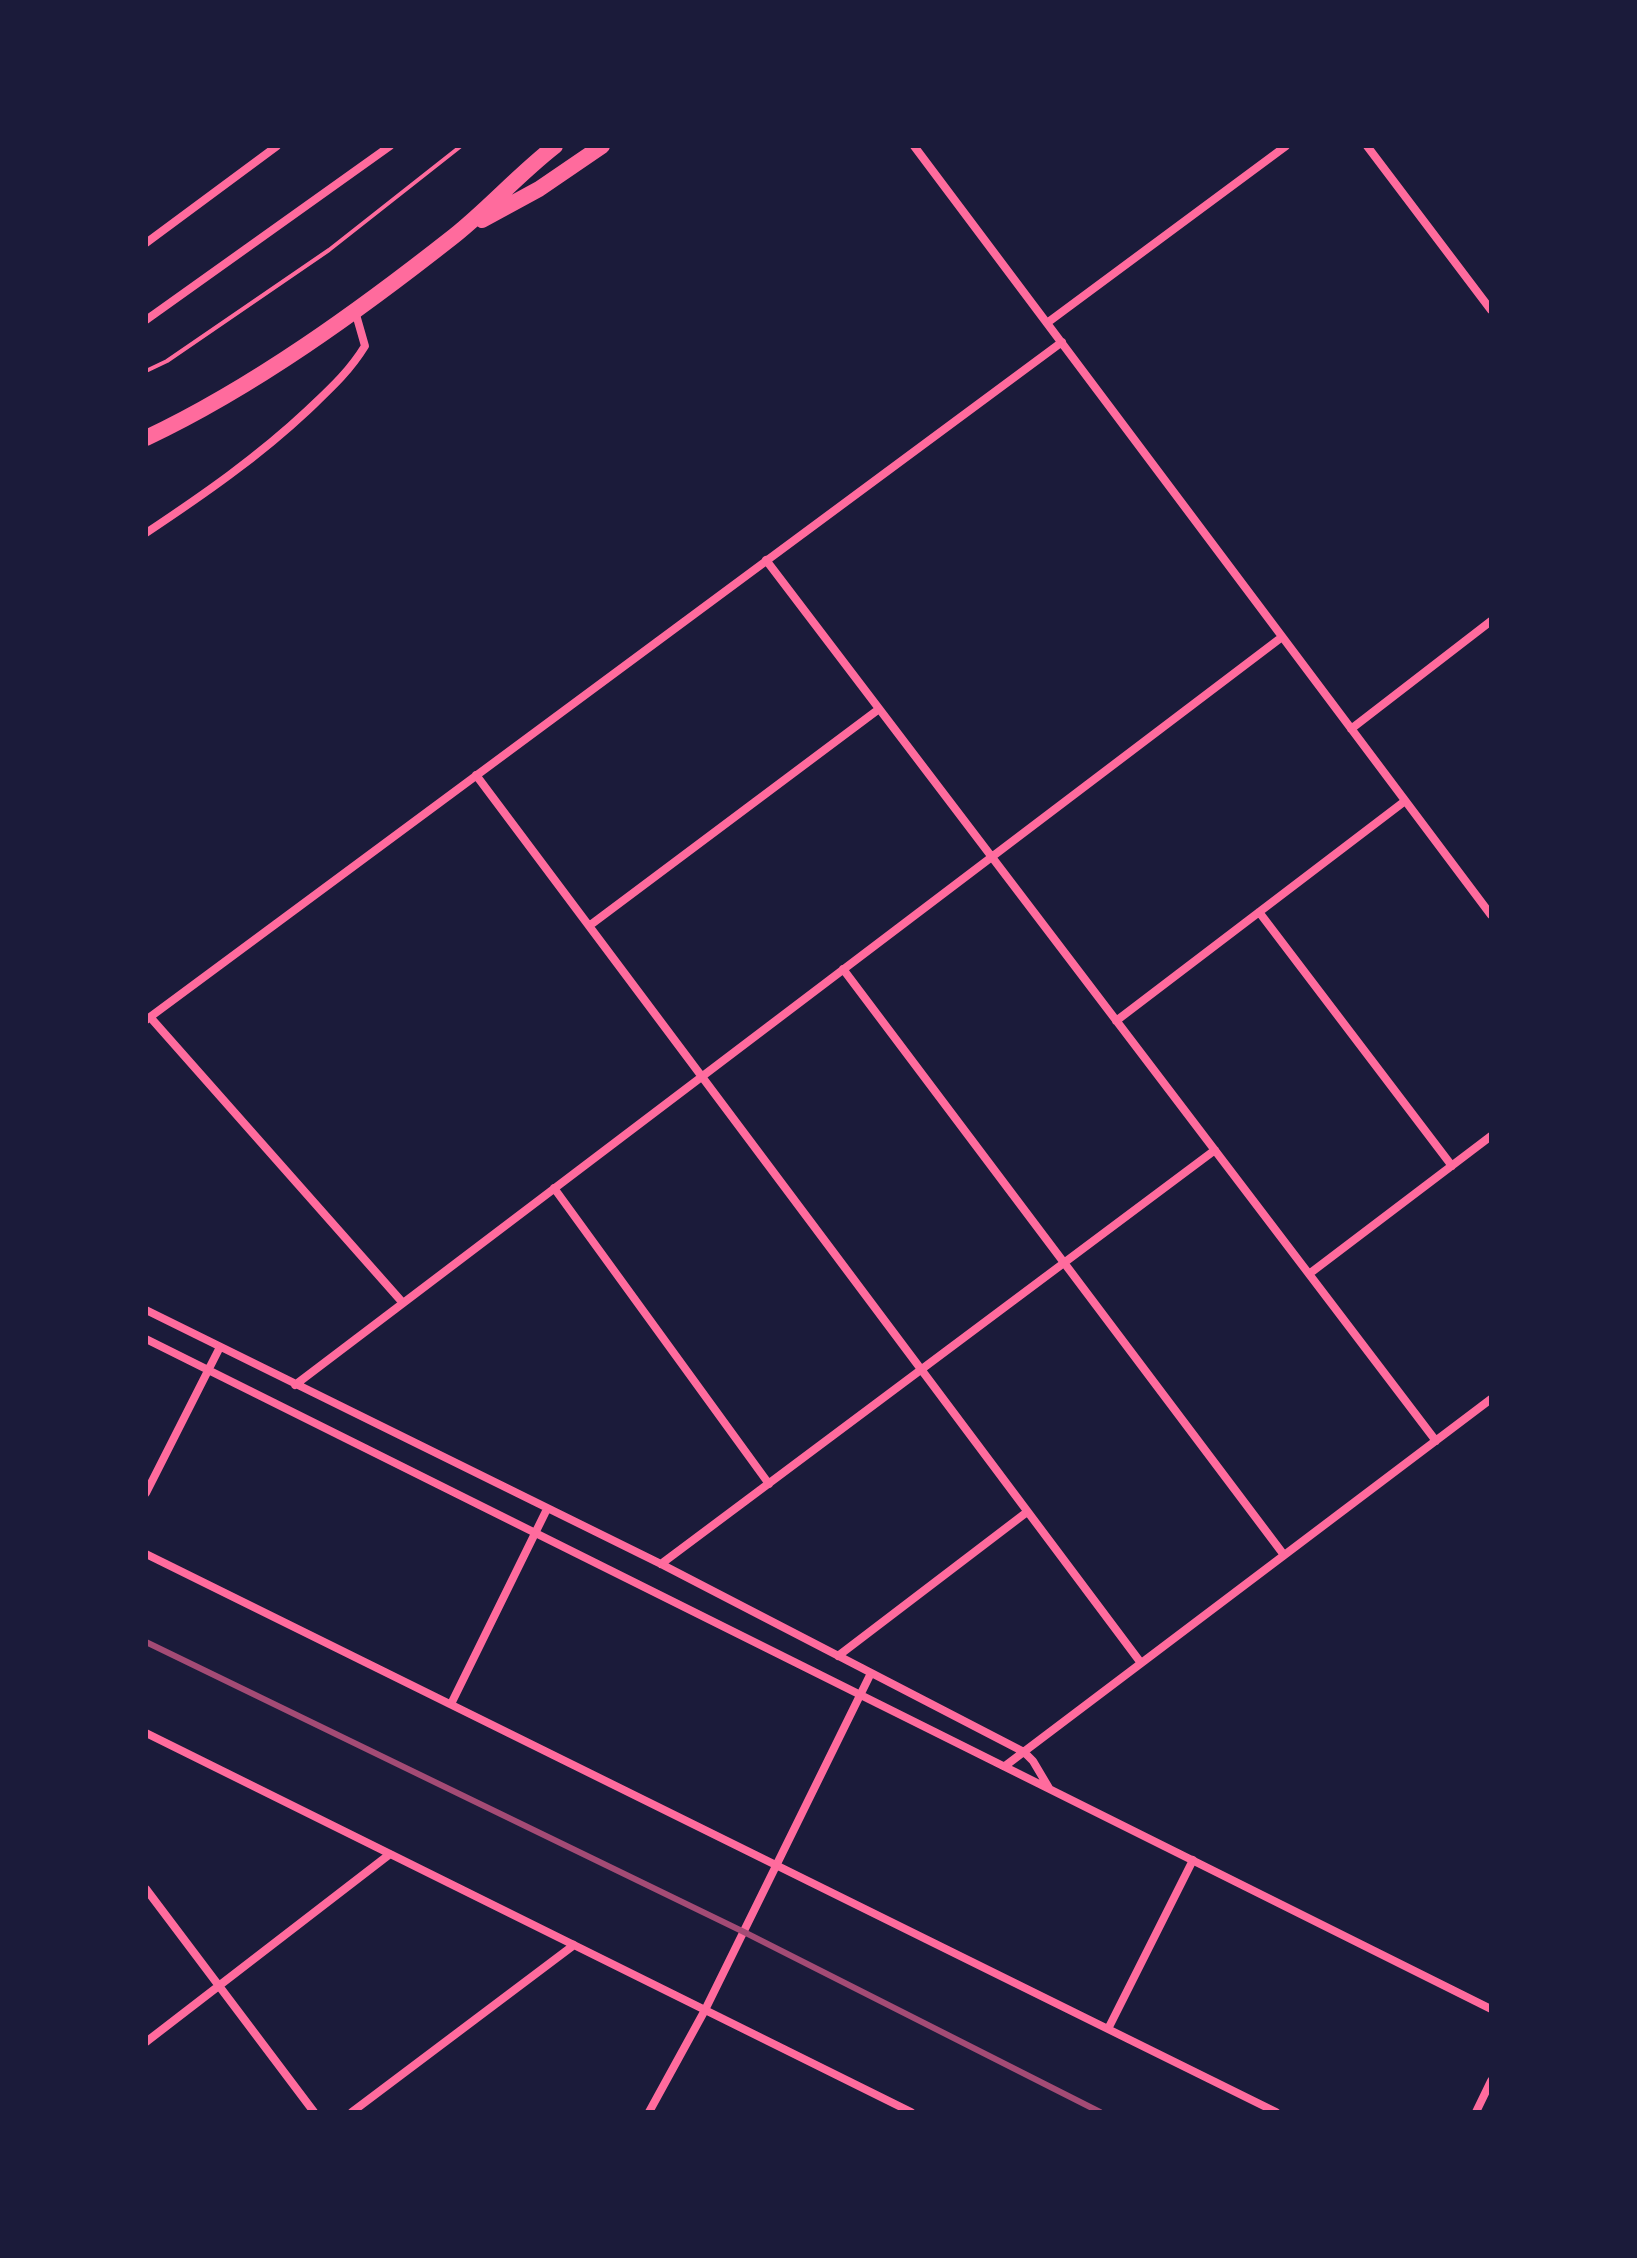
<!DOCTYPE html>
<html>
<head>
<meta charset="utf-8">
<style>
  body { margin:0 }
  #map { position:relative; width:1637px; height:2258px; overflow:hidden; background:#1b1b3a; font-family:"PT Sans",sans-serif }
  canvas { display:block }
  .frame { position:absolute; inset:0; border:148px solid #1b1b3a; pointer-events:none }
</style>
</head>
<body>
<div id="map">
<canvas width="1637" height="2258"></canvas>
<div class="frame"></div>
</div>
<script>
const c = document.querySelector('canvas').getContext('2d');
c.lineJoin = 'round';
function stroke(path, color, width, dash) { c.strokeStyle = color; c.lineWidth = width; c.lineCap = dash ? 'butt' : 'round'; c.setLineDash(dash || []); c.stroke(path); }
stroke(new Path2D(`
  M 146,371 L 167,361 L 329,250 L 461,146`), '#ff6b9d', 4);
stroke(new Path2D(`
  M 914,146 L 1491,915
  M 1367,146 L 1491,310
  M 146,243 L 277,146
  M 146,320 L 390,146
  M 1047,323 L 1286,146
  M 146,533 C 203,495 258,457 308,410 C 330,389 349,372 365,346 L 355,311
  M 766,560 L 1436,1441
  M 1351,729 L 1491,621
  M 476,775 L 1141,1663
  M 1259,912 L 1452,1166
  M 589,926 L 879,709
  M 843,969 L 1284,1555
  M 150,1017 L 403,1303
  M 146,1020 L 1062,342
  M 1116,1021 L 1405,801
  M 554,1188 L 769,1484
  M 1309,1274 L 1491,1136
  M 146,1310 L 661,1564 L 1024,1752 L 1033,1761 L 1049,1788
  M 146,1339 L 1491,2009
  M 295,1385 L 1282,637
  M 146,1493 L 220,1347
  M 146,1554 L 1276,2112
  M 661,1564 L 1215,1150
  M 838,1656 L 1027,1512
  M 451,1704 L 547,1509
  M 146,1733 L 911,2112
  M 1005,1766 L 1491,1399
  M 146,1889 L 314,2112
  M 1108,2029 L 1193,1860
  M 146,2042 L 390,1854
  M 352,2112 L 574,1945
  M 649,2112 L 705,2010 L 871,1673
  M 1476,2112 L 1491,2081`), '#ff6b9d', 8);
stroke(new Path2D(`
  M 482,220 L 539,189 L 602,146
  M 146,438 C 254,387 360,310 454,236 C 489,208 519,174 555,146`), '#ff6b9d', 16);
stroke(new Path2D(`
  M 146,1642 L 744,1932 L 1100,2112`), '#a44b75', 6);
</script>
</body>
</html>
